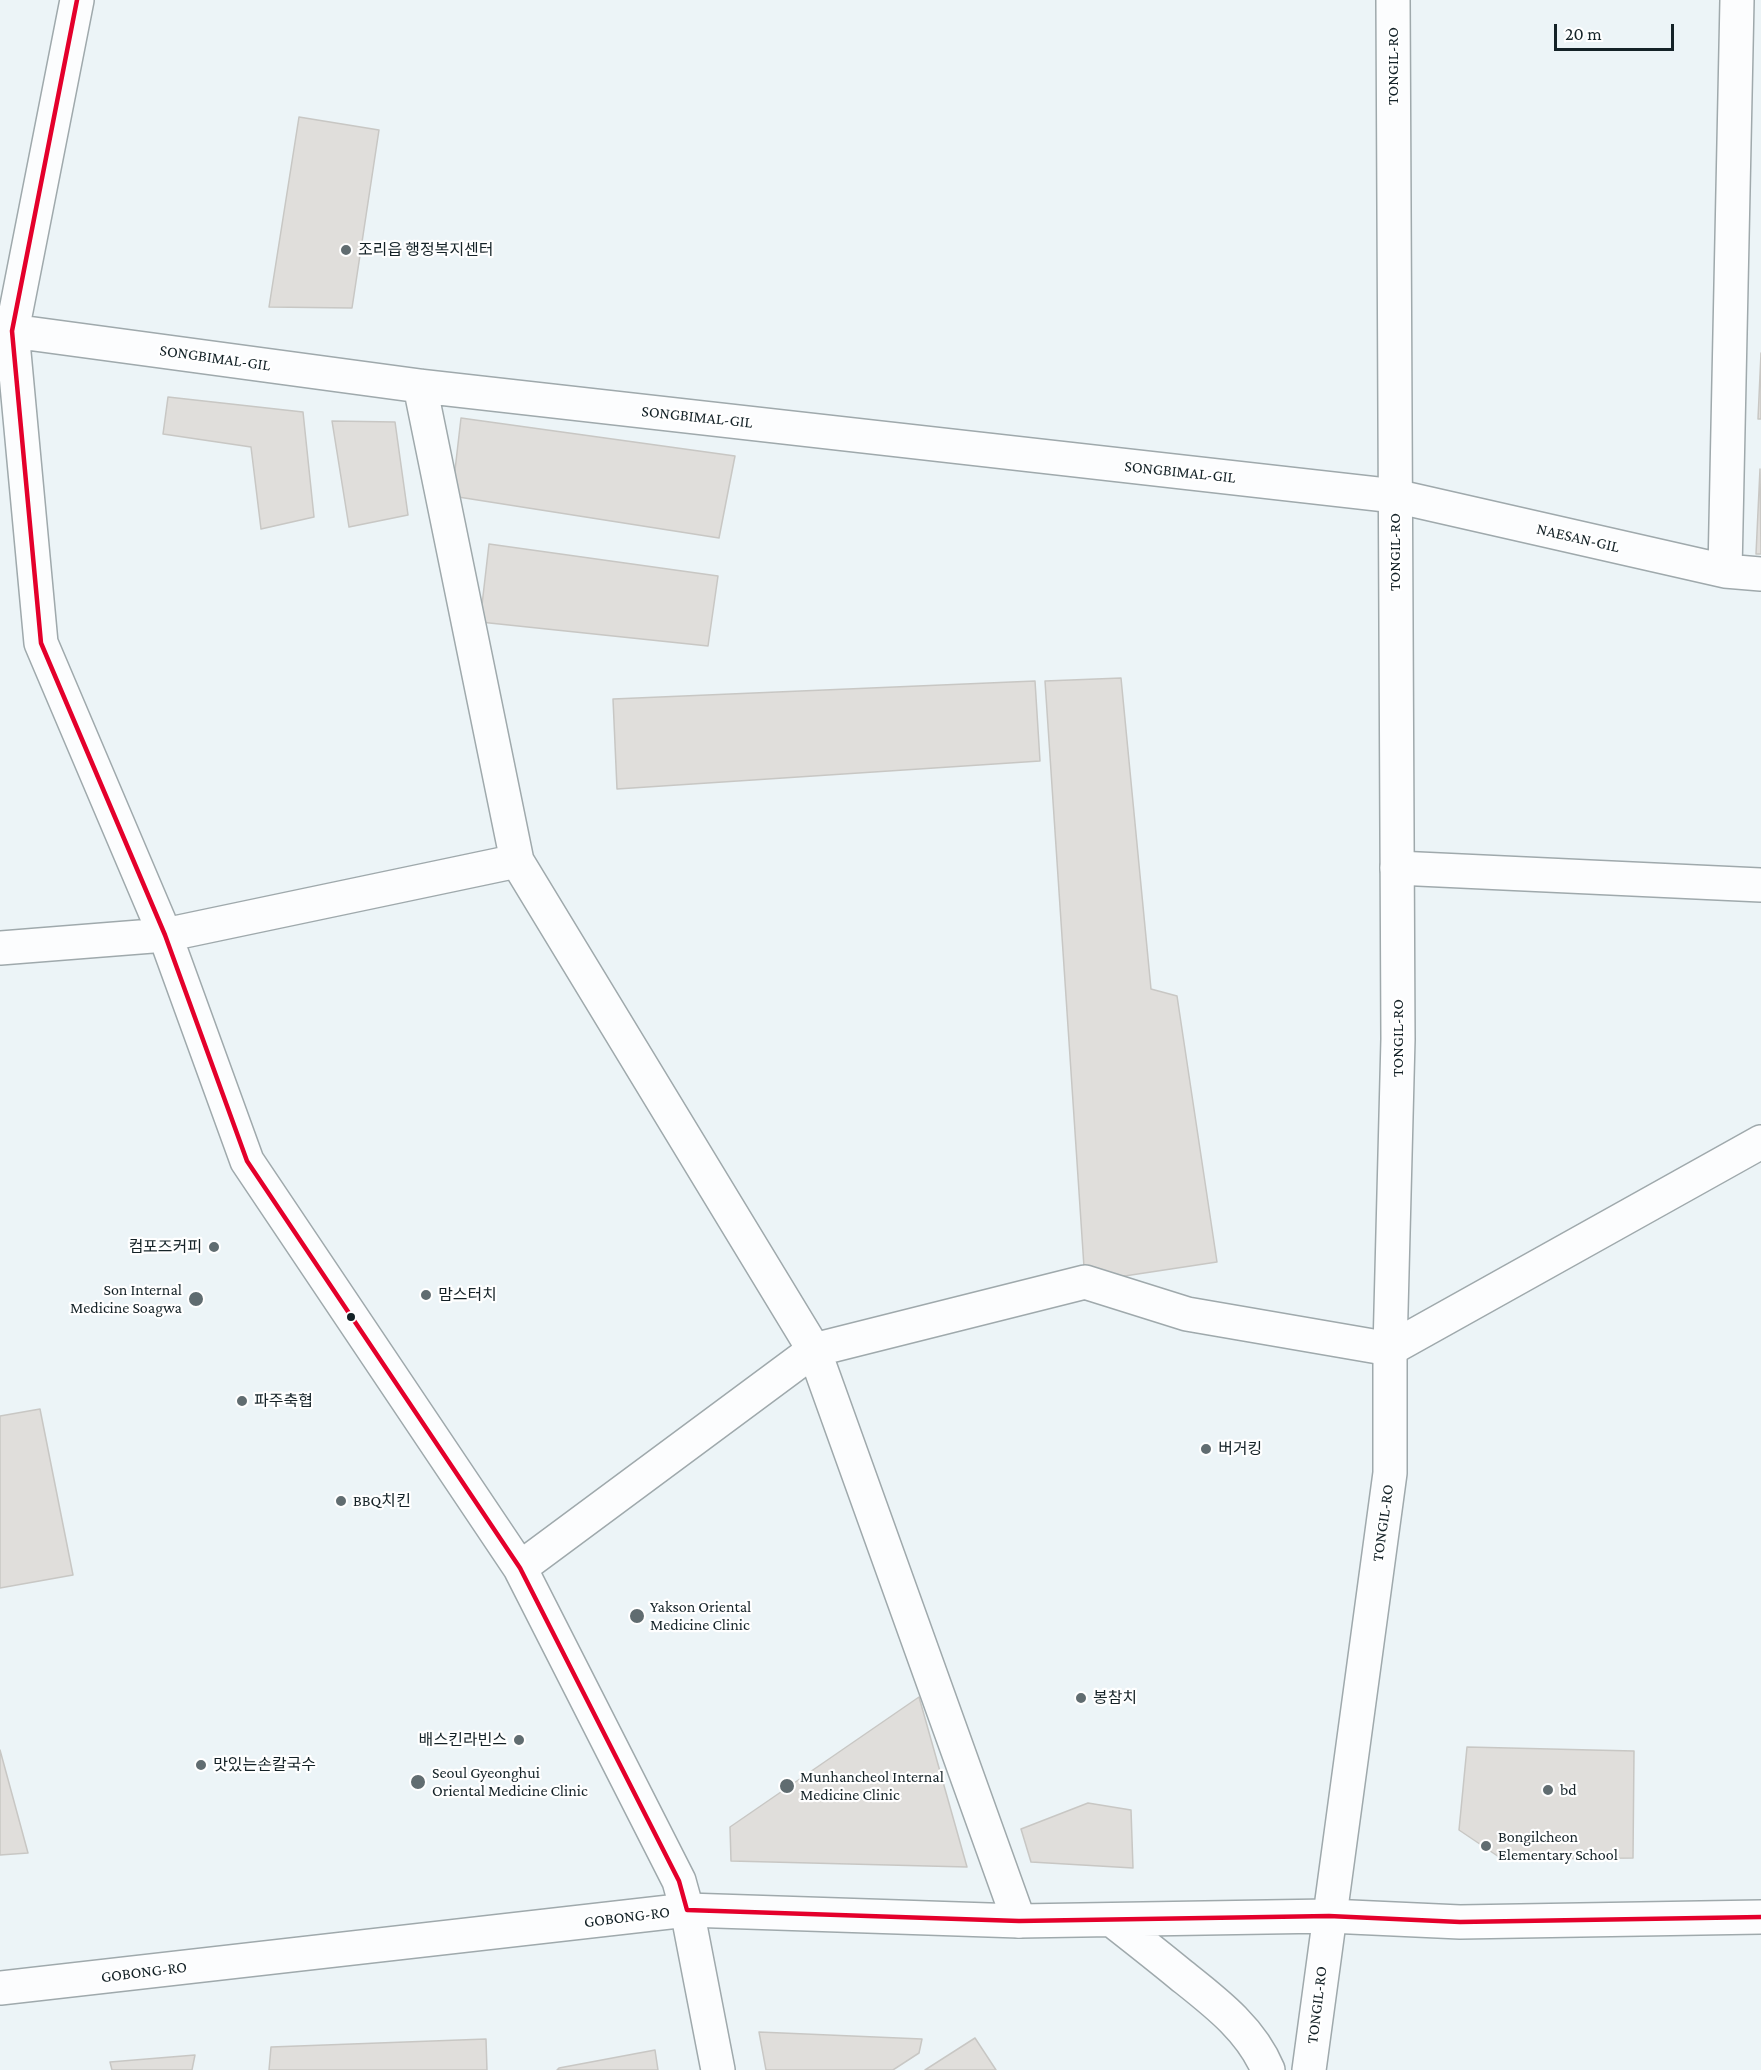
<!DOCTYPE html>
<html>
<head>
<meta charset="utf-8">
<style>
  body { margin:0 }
  #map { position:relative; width:1761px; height:2070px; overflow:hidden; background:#ecf4f7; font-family:"Crimson Pro",serif }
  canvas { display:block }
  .scale { position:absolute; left:1554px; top:24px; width:120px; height:27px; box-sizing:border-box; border:3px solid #142227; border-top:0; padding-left:8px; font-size:18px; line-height:21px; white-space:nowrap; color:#142227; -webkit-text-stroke:4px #fff; paint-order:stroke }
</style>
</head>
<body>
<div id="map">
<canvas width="1761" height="2070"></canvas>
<div class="scale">20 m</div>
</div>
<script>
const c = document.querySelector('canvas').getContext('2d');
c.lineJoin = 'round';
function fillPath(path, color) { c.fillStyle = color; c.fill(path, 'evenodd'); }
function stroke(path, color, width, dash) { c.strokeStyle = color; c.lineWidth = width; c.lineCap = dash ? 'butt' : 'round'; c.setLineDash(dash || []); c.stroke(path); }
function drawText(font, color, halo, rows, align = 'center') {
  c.font = font + ' "Crimson Pro","Noto Sans KR",serif'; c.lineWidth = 4.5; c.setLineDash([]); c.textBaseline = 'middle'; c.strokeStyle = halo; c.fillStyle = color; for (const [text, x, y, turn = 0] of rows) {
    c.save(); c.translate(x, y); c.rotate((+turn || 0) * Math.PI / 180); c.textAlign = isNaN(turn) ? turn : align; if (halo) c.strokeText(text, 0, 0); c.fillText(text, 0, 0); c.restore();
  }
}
const building = new Path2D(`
  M 299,117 L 379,130 L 352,308 L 269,307 Z
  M 1761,353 L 1761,419 L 1758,419 Z
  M 168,397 L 303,412 L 314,517 L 261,529 L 251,447 L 163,434 Z
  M 461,418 L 735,456 L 719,538 L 452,496 Z
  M 332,421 L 395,422 L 408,515 L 349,527 Z
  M 1760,469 L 1761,554 L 1756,554 Z
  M 489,544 L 718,576 L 708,646 L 480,622 Z
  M 1121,678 L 1151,989 L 1177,996 L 1217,1262 L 1085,1282 L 1045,681 Z
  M 1035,681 L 1040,761 L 617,789 L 613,699 Z
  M 40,1409 L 73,1575 L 0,1588 L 0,1416 Z
  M 919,1697 L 967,1867 L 731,1861 L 730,1827 Z
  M 1467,1747 L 1634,1751 L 1633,1858 L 1502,1859 L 1459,1830 Z
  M 0,1750 L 28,1853 L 0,1855 Z
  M 1088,1803 L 1131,1810 L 1133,1868 L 1031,1862 L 1021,1829 Z
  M 759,2032 L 922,2039 L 919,2053 L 893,2070 L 766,2070 Z
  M 975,2038 L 996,2070 L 925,2070 Z
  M 486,2039 L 487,2070 L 269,2070 L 271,2047 Z
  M 655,2050 L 658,2070 L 557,2070 L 559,2068 Z
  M 195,2055 L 192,2070 L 112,2070 L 110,2062 Z`);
fillPath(building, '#e0dedb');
stroke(building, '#c8c7c4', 1.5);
const minor = new Path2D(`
  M 77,0 L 12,331 L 41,643 L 165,935 L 247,1161 L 520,1568 L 679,1881 L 687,1910 L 718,2070
  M 0,332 L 12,331 L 420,386 L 1395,496 L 1725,571 L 1761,574
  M 420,386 L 517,861 L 814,1350 L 1019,1921
  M 1725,571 L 1737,0
  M 1397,868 L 1761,885
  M 0,948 L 165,935 L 517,861
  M 520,1568 L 814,1350 L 1085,1282 L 1187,1314 L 1390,1349 L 1761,1142
  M 1329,1916 L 1460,1922 L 1761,1917`);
const major = new Path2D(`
  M 1112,1920 C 1135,1938 1158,1956 1181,1975 C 1215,2002 1251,2029 1268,2070
  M 0,1988 L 687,1910 L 1019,1921 L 1329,1916
  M 1309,2070 L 1390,1473 L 1390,1349 L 1398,1039 L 1393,0`);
stroke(minor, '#9fa9ac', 36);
stroke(major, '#9fa9ac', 36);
stroke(minor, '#fcfdfe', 33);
stroke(major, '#fcfdfe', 33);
stroke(new Path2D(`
  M 77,0 L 12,331 L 41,643 L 165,935 L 247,1161 L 520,1568 L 679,1881 L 687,1910 L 1019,1921 L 1329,1916 L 1460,1922 L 1761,1917`), '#e4002b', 4.5);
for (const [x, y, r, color] of [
  [346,250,6,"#606c70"],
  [214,1247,6,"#606c70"],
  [426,1295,6,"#606c70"],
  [196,1299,8,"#606c70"],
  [351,1317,5,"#142227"],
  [242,1401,6,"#606c70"],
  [1206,1449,6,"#606c70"],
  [341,1501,6,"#606c70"],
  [637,1616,8,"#606c70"],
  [1081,1698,6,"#606c70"],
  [519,1740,6,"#606c70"],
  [201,1765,6,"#606c70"],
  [418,1782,8,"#606c70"],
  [787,1786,8,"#606c70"],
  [1548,1790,6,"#606c70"],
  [1486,1846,6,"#606c70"]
]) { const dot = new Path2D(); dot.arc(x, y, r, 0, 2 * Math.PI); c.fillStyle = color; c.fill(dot); stroke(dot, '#fff', 2); }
drawText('16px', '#142227', '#fff', [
  ["TONGIL-RO",1393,66,-90],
  ["SONGBIMAL-GIL",215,358,8],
  ["SONGBIMAL-GIL",697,417,6],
  ["SONGBIMAL-GIL",1180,472,6],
  ["NAESAN-GIL",1578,538,13],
  ["TONGIL-RO",1395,552,-90],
  ["TONGIL-RO",1398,1038,-90],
  ["TONGIL-RO",1383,1523,-82],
  ["GOBONG-RO",627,1917,-7],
  ["GOBONG-RO",144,1972,-7],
  ["TONGIL-RO",1317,2005,-83]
]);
drawText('16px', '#142227', '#fff', [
  ["조리읍 행정복지센터",358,250],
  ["컴포즈커피",202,1247,"right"],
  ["Son Internal",182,1290,"right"],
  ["Medicine Soagwa",182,1308,"right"],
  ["맘스터치",438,1295],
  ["파주축협",254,1401],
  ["버거킹",1218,1449],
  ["BBQ치킨",353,1501],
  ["Yakson Oriental",650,1607],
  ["Medicine Clinic",650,1625],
  ["봉참치",1093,1698],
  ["배스킨라빈스",507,1740,"right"],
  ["맛있는손칼국수",213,1765],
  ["Seoul Gyeonghui",432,1773],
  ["Oriental Medicine Clinic",432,1791],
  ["Munhancheol Internal",800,1777],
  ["Medicine Clinic",800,1795],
  ["bd",1560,1790],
  ["Bongilcheon",1498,1837],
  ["Elementary School",1498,1855]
], 'left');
</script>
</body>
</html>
